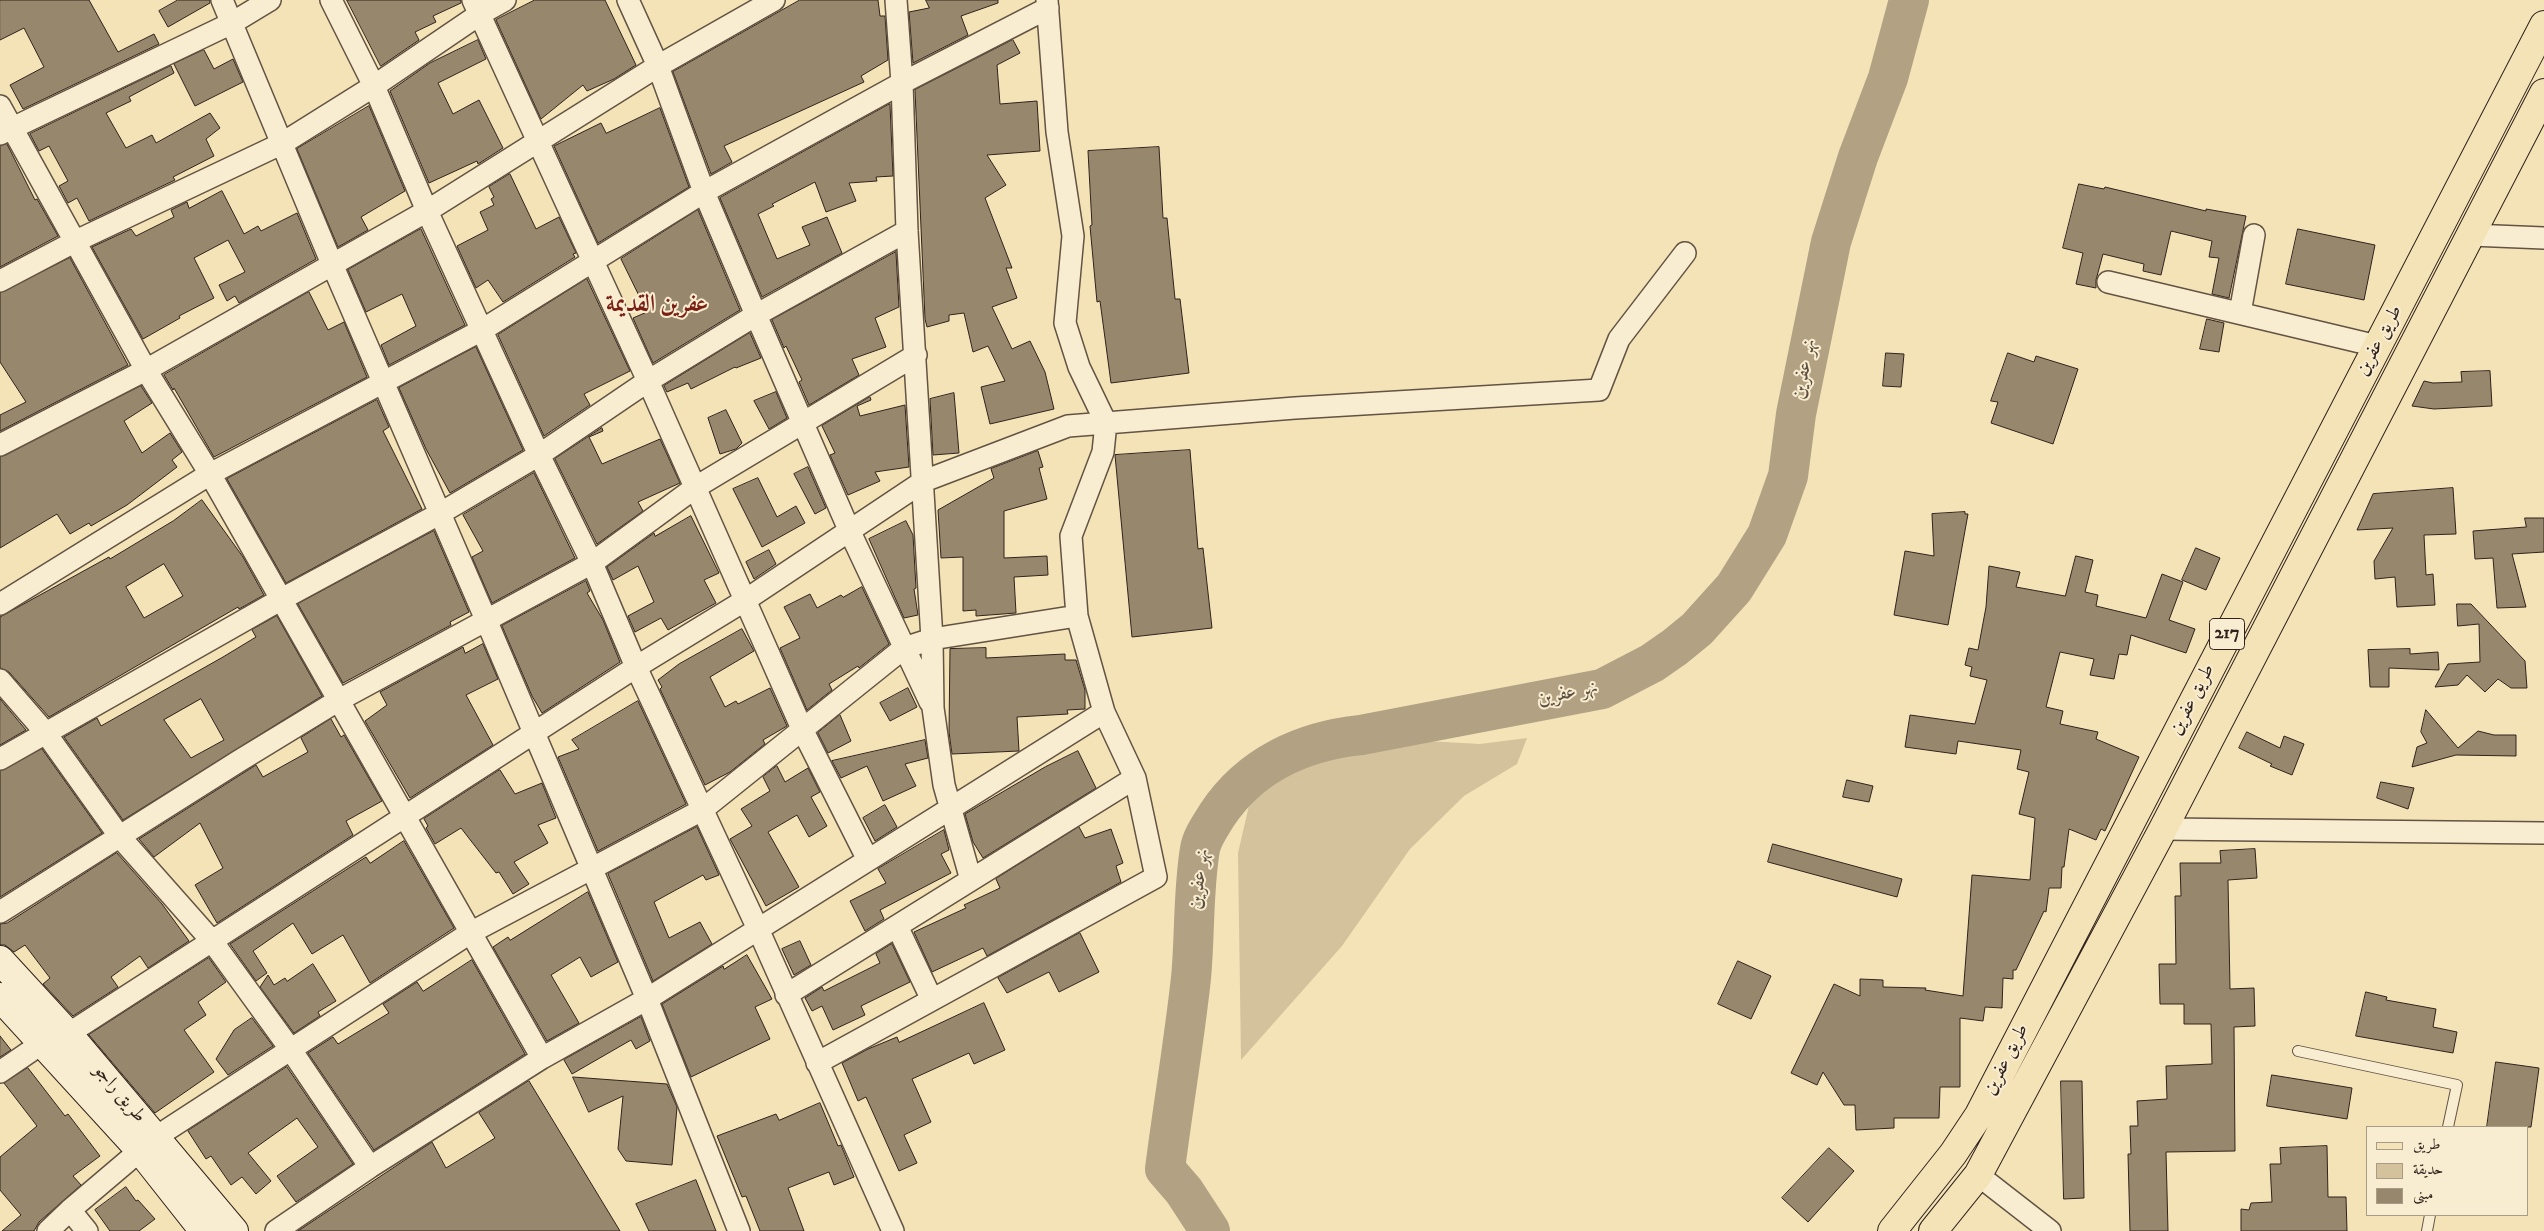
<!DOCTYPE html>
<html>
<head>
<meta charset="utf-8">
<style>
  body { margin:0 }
  #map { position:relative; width:2544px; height:1231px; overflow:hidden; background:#f5e3b8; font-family:"IM FELL DW Pica",Amiri,serif }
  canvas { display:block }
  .legend { position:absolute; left:2366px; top:1126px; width:162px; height:90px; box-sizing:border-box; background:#f8edd1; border:1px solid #a89c89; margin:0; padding:6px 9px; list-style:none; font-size:15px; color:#31231c }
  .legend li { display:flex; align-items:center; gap:10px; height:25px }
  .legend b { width:25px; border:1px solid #a89c89 }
</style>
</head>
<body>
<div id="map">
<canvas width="2544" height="1231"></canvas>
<ul class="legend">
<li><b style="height:6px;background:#f5e3b8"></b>طريق</li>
<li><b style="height:14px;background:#d4c29d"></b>حديقة</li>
<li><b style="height:14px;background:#97876d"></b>مبنى</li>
</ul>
</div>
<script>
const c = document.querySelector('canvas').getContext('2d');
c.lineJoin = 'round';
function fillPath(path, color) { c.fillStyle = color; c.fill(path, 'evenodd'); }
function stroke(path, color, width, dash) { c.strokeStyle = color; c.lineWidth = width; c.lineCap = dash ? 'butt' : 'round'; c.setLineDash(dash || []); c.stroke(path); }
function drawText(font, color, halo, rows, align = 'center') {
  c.font = font + ' "IM FELL DW Pica",Amiri,serif'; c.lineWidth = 4; c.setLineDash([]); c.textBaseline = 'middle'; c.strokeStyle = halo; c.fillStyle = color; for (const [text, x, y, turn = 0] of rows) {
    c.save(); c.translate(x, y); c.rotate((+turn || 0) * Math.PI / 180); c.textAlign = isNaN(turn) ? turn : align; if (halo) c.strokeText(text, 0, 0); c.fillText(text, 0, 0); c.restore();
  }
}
fillPath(new Path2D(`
  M 1527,738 L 1517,764 L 1464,796 L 1410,849 L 1342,946 L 1241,1060 L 1238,853 L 1250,801 L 1292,758 L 1427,741 L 1480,744 Z`), '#d4c29d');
stroke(new Path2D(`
  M 1210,1231 L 1184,1191 L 1165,1169 C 1173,1106 1184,1042 1191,978 C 1195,936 1193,890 1200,849 C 1202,837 1211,825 1217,815 C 1250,765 1303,741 1361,735 L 1602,689 L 1652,663 L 1675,647 L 1697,629 L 1734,588 L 1767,535 L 1788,476 L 1796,414 L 1831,242 L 1858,157 L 1888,78 L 1909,0`), '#b2a283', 40);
const building = new Path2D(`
  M 0,0 L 89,0 L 118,52 L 154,34 L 159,44 L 23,109 L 10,85 L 44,67 L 24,28 L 0,40 Z
  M 178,0 L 210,0 L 210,3 L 168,27 L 159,11 Z
  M 347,0 L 461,0 L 461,3 L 433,16 L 436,22 L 415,32 L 419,40 L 381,66 Z
  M 535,0 L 605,0 L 636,65 L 614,79 L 587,91 L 583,85 L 541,119 L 496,20 Z
  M 800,0 L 878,0 L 880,16 L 885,16 L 888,60 L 861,76 L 864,82 L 724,146 L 732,162 L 711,174 L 673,72 Z
  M 926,0 L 998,0 L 998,3 L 961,16 L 968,35 L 913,63 L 909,12 L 929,8 Z
  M 478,40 L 486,59 L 438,83 L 453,114 L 479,100 L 503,148 L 478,164 L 477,161 L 429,183 L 390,91 L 430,63 Z
  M 1013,40 L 1020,53 L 997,65 L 1000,104 L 1037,101 L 1040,151 L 987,155 L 1006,185 L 985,198 L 1012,268 L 1006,268 L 1017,298 L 992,307 L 1012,349 L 1030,341 L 1045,372 L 1054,409 L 990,424 L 981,387 L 1005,381 L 988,346 L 973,352 L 964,313 L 949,315 L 949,321 L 927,327 L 925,319 L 915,90 Z
  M 204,50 L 214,69 L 233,59 L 243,82 L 195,106 L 174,64 Z
  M 171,66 L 174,73 L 129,97 L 131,101 L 106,113 L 126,148 L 152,135 L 156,143 L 210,113 L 220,128 L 206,139 L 214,156 L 173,177 L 175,180 L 89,221 L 77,198 L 68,203 L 59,186 L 68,181 L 49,146 L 39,151 L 30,134 Z
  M 890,104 L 893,176 L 876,177 L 877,181 L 849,183 L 856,201 L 826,212 L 815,182 L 772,204 L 774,206 L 758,214 L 777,259 L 810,245 L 802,227 L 827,217 L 842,253 L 762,297 L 720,198 Z
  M 369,106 L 405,191 L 361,217 L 368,230 L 338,247 L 297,149 Z
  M 660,108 L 689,187 L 598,243 L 554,146 L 601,123 L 606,133 Z
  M 7,144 L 35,200 L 37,199 L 58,236 L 0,267 L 0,146 Z
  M 1159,147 L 1163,218 L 1167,218 L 1175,299 L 1180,299 L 1189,373 L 1111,383 L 1100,301 L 1097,302 L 1090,226 L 1092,225 L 1088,151 Z
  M 510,174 L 536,229 L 559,217 L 576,253 L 573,254 L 575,257 L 503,302 L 488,280 L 476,288 L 457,246 L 488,230 L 480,212 L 494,205 L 491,199 L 494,197 L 489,187 Z
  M 2079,184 L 2104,189 L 2105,187 L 2206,211 L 2206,209 L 2246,216 L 2229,298 L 2212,294 L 2219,258 L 2209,257 L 2212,241 L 2171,231 L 2161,275 L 2143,271 L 2144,264 L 2103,254 L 2096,280 L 2096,288 L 2076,284 L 2083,253 L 2063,248 Z
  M 222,191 L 244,234 L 258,226 L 261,231 L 297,213 L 316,259 L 239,303 L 235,296 L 227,301 L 219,285 L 245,272 L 228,240 L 194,258 L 214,298 L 179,316 L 180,318 L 143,339 L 92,247 L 131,229 L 136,236 L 174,217 L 171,210 L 187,202 L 189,208 Z
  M 698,210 L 740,310 L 653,363 L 633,318 L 647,312 L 621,259 Z
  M 421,229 L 465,325 L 389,365 L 381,345 L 416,326 L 402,294 L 366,312 L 348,270 Z
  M 2298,229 L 2375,245 L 2364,300 L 2286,284 Z
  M 896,252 L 899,307 L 875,318 L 886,347 L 852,359 L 859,375 L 809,405 L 799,382 L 802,380 L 786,346 L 784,348 L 772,320 Z
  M 70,258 L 128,365 L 0,431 L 0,415 L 26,402 L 0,362 L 0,293 Z
  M 587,279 L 630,371 L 584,394 L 590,405 L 544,436 L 498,335 Z
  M 309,292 L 328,330 L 344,322 L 367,377 L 214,457 L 174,388 L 173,390 L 164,375 Z
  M 2207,319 L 2224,323 L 2219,352 L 2200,349 Z
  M 750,333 L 761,358 L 736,368 L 735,367 L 691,389 L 688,383 L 667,392 L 664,386 Z
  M 476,347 L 523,450 L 450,493 L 426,449 L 399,388 Z
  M 1886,353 L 1904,354 L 1901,387 L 1883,386 Z
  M 2008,353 L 2034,362 L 2036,356 L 2078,369 L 2053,444 L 1991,423 L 1998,402 L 1991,401 Z
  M 2490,371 L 2492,406 L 2434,409 L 2412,406 L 2424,381 L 2433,383 L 2462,382 L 2461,372 Z
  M 141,386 L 152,403 L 124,421 L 142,453 L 170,433 L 182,452 L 172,460 L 177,467 L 127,505 L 91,526 L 89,523 L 70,534 L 57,514 L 0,548 L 0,457 Z
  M 776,392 L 787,418 L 769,429 L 754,401 Z
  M 954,393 L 959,453 L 933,455 L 930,399 Z
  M 870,397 L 871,400 L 857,406 L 860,416 L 905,405 L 909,467 L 875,472 L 880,481 L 848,495 L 830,455 L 835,453 L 822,426 Z
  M 377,400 L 389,427 L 383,431 L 422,509 L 286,583 L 227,479 Z
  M 726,410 L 742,443 L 736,449 L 720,454 L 708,418 Z
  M 602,428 L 603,431 L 589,437 L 602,464 L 660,439 L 680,483 L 638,502 L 643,511 L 597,544 L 555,459 Z
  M 1190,450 L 1198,549 L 1203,548 L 1212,628 L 1132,637 L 1115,455 Z
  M 1038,451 L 1043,467 L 1039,468 L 1047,499 L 1004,511 L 1004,558 L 1047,556 L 1048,575 L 1014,577 L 1016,613 L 976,616 L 976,610 L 963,611 L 963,557 L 941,558 L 938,510 L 994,478 L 991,469 Z
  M 808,467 L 826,508 L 815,514 L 794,474 Z
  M 534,473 L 575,558 L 492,603 L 472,557 L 483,551 L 463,515 Z
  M 758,478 L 777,517 L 796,506 L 805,523 L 762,547 L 733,489 Z
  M 2453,488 L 2456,534 L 2424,535 L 2426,575 L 2433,574 L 2435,605 L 2397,607 L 2395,577 L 2375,579 L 2374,561 L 2393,528 L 2357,530 L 2373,494 Z
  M 202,500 L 243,557 L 264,595 L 239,609 L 238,607 L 49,717 L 9,672 L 0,668 L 0,617 L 109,557 L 110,559 L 173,521 ZM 164,564 L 183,596 L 144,618 L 126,587 Z
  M 1965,512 L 1965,514 L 1968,514 L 1948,625 L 1894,615 L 1905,551 L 1934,556 L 1932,514 Z
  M 691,516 L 719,573 L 704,580 L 716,603 L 668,630 L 661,618 L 635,632 L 628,616 L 654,602 L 638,566 L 613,580 L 607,567 L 654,533 L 655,536 Z
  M 2525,518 L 2544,518 L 2544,552 L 2512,554 L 2526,607 L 2497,608 L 2493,558 L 2475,559 L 2473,531 L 2526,527 Z
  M 906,521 L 913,535 L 916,588 L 914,589 L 918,615 L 904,618 L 869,539 Z
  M 434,531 L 469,612 L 450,622 L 451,625 L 343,683 L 298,604 Z
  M 2196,548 L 2220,558 L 2206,590 L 2182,580 Z
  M 769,550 L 776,564 L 754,579 L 746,562 Z
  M 2076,556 L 2093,560 L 2085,592 L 2098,595 L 2096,606 L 2146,618 L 2162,574 L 2183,582 L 2169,620 L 2195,629 L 2186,653 L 2131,635 L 2127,655 L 2119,654 L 2114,679 L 2090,675 L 2094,659 L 2060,652 L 2046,707 L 2063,711 L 2060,724 L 2098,732 L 2096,739 L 2139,757 L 2105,831 L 2101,829 L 2096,840 L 2069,829 L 2064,867 L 2062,867 L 2061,888 L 2049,888 L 2046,912 L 2044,911 L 2016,970 L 2013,970 L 2013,979 L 2003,978 L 2002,1008 L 1985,1007 L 1983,1021 L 1960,1018 L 1960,1087 L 1940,1087 L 1939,1118 L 1894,1118 L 1894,1128 L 1856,1130 L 1855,1105 L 1844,1105 L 1823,1072 L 1817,1085 L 1791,1073 L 1834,984 L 1860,996 L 1860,979 L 1883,980 L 1883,987 L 1926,988 L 1925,990 L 1963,996 L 1972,875 L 2030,880 L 2035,818 L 2019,814 L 2029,772 L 2017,769 L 2021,750 L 1958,741 L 1956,754 L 1905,747 L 1910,715 L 1975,724 L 1987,680 L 1970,676 L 1972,667 L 1965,665 L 1969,648 L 1978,650 L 1986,607 L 1989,566 L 2020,572 L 2016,587 L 2065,596 Z
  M 586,581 L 590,591 L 587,593 L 603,620 L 620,662 L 542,713 L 532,696 L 502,626 Z
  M 862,587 L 889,644 L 859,668 L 858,666 L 829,684 L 832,690 L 807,710 L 780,648 L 800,638 L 784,607 L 810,594 L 817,608 L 841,595 L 843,597 Z
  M 2457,604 L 2471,604 L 2525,661 L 2527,688 L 2511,688 L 2498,679 L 2485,692 L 2467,675 L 2458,685 L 2435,687 L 2448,664 L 2480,662 L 2479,624 L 2458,626 Z
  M 277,616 L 322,696 L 123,820 L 64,737 L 97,718 L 101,726 L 223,657 L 256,637 L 252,630 ZM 201,699 L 224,740 L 191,758 L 164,720 Z
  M 742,629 L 754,651 L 710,677 L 725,707 L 736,701 L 738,704 L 770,688 L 787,726 L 763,740 L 765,744 L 730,772 L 705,785 L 660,689 L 662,687 L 658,680 L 679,664 Z
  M 483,644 L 498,679 L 466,695 L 493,745 L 410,798 L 365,721 L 387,705 L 380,692 L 463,647 L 465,653 Z
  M 986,648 L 986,658 L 1065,654 L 1065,660 L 1076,660 L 1085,690 L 1085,709 L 1067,710 L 1068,714 L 1017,717 L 1019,751 L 952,754 L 949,732 L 950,649 Z
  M 2410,649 L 2410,654 L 2438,652 L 2439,670 L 2389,668 L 2389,687 L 2370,687 L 2368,650 Z
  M 908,688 L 917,707 L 890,721 L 880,703 Z
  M 0,699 L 26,730 L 0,745 Z
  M 638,701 L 686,804 L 598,851 L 558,757 L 579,749 L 572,740 Z
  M 2426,710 L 2458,748 L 2478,731 L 2494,735 L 2516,735 L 2516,756 L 2456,755 L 2412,767 L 2417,747 L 2427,743 L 2421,732 Z
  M 840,715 L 851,741 L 828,753 L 818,733 Z
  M 331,719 L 341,737 L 344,735 L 382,801 L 346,821 L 353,835 L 217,923 L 195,885 L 223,868 L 200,823 L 154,857 L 139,839 L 256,765 L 263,777 L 308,752 L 301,738 Z
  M 2247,732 L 2280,748 L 2284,736 L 2304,744 L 2292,775 L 2270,766 L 2272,764 L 2239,748 Z
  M 925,740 L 928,758 L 905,764 L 916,786 L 883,801 L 867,766 L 841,778 L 832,761 Z
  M 42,749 L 102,833 L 0,897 L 0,771 Z
  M 1078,751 L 1096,788 L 983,858 L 973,842 L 965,814 L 1045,767 Z
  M 777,766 L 785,782 L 808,768 L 820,792 L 811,797 L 827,826 L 809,837 L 797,815 L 768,832 L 799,887 L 766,906 L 730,839 L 752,826 L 741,809 L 770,791 L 763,777 Z
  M 500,770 L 515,794 L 542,783 L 556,818 L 538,825 L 548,843 L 514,862 L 529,884 L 513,894 L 499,872 L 496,873 L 461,828 L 435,844 L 426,828 L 428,826 L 424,819 Z
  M 1847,780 L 1873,786 L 1869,802 L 1843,797 Z
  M 2381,782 L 2414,788 L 2408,809 L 2377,798 Z
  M 885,805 L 897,827 L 875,841 L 863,818 Z
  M 697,827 L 719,875 L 706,880 L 703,875 L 654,902 L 669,938 L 700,922 L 712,944 L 653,981 L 608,874 Z
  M 1079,827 L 1085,838 L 1111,829 L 1123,863 L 1116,866 L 1121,882 L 987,956 L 983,948 L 932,972 L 914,932 L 966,908 L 964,905 L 1000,888 L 996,879 Z
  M 944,830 L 949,850 L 941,854 L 951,873 L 880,910 L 884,919 L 865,931 L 850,901 L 886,883 L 878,869 Z
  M 404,841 L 454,928 L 370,983 L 343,935 L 312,954 L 293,923 L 253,951 L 267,973 L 256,981 L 230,944 L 366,857 L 370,863 Z
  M 1773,844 L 1902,879 L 1897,897 L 1768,862 Z
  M 2255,849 L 2257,878 L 2228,880 L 2230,989 L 2254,988 L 2255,1026 L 2234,1027 L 2235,1151 L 2166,1152 L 2168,1231 L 2130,1231 L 2128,1154 L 2131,1154 L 2130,1126 L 2138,1126 L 2137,1101 L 2167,1099 L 2166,1066 L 2212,1064 L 2211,1024 L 2184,1024 L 2184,1004 L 2160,1004 L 2159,964 L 2176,964 L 2175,896 L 2181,896 L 2180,863 L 2221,863 L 2220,851 Z
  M 117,853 L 162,904 L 189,941 L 148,968 L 140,956 L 111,977 L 118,987 L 73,1016 L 43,984 L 50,978 L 25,945 L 14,952 L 5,945 L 0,945 L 0,924 L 7,923 Z
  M 588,892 L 618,962 L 591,977 L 580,957 L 551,975 L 579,1023 L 547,1041 L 493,947 L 508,937 L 510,940 Z
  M 1080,933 L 1099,972 L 1059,992 L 1049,972 L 1007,993 L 998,978 Z
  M 800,941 L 811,965 L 794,975 L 782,949 Z
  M 892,944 L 910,982 L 861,1006 L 865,1015 L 833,1030 L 822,1006 L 812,1011 L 805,998 L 822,987 L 824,991 L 880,963 L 876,954 Z
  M 747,955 L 772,999 L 755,1007 L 770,1039 L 691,1077 L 662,1004 L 723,966 L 724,969 Z
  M 209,958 L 226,982 L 198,1002 L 206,1015 L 184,1030 L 214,1072 L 155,1113 L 89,1035 Z
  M 472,960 L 525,1054 L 374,1150 L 308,1053 L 333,1037 L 338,1044 L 389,1013 L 383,1004 L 417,982 L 423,991 Z
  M 1738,961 L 1771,976 L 1751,1019 L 1718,1004 Z
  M 313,964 L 336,1001 L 318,1012 L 320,1016 L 294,1033 L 260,987 L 268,975 L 274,985 L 285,978 L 287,981 Z
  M 2366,992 L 2387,997 L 2386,1000 L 2436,1009 L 2433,1027 L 2457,1032 L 2453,1053 L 2356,1036 Z
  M 984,1003 L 1005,1050 L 974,1064 L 969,1053 L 912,1079 L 931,1122 L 904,1135 L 917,1163 L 899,1171 L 866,1097 L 858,1101 L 842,1063 L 868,1049 L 897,1037 L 899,1042 Z
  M 641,1017 L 650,1041 L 636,1049 L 631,1040 L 572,1074 L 564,1060 Z
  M 252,1018 L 273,1046 L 228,1075 L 216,1059 L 234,1030 Z
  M 0,1036 L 11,1050 L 0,1057 Z
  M 2496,1062 L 2539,1068 L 2531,1127 L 2487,1127 Z
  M 287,1067 L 353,1164 L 296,1202 L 277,1176 L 318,1147 L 297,1118 L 248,1153 L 271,1181 L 256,1194 L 242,1177 L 231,1185 L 211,1156 L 206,1159 L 188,1131 Z
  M 28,1068 L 65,1116 L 68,1114 L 100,1156 L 73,1176 L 81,1185 L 39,1222 L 34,1231 L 2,1231 L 21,1215 L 0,1190 L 0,1157 L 37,1126 L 4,1083 Z
  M 2272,1075 L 2352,1088 L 2347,1119 L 2267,1106 Z
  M 573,1077 L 667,1084 L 677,1107 L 672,1165 L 626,1161 L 618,1149 L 623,1096 L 589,1112 Z
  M 529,1081 L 620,1231 L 298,1231 L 432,1142 L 446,1168 L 495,1138 L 479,1113 Z
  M 2061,1081 L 2082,1081 L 2084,1198 L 2064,1199 Z
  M 820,1103 L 838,1146 L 841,1145 L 854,1177 L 834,1185 L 829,1172 L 788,1188 L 804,1231 L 760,1231 L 746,1196 L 742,1197 L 717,1136 L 776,1114 L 779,1120 Z
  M 2327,1146 L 2328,1197 L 2346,1197 L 2347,1231 L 2241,1231 L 2241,1209 L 2249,1210 L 2251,1203 L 2272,1202 L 2270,1164 L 2281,1164 L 2280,1148 Z
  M 1829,1148 L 1854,1171 L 1808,1222 L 1782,1198 Z
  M 696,1180 L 716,1231 L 649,1231 L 636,1204 Z
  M 126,1187 L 136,1201 L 138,1200 L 155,1219 L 139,1231 L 110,1231 L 95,1210 Z`);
fillPath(building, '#97876d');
stroke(building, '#31231c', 1);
const lane = new Path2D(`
  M 2298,1051 L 2457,1085 L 2448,1127
  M 2427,1231 L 2430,1215`);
const street = new Path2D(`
  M 222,0 L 332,264 L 487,622 L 647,999 L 739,1231
  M 331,0 L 374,86 L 427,211 L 539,455 L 592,563 L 636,667 L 758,929 L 893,1231
  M 473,0 L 648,381 L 803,731 L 868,860
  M 628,0 L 658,66 L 704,192 L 756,315 L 850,532 L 930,702
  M 896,0 L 902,83 L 907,231 L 932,639 L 933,708 L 944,785 L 971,880
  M 1047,0 L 1057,132 L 1073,236 L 1065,323 L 1079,367 L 1106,423 L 1103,452 L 1071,536 L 1077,616 L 1104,712 L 1135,778
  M 0,106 L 146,370 L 210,474 L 542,1058
  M 0,134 L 232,23 L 270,0
  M 2471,235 L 2544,238
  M 0,281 L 76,241 L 283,143 L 374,86 L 480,14 L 505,0
  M 2108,282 L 2377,346
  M 2240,313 L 2254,235
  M 0,445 L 146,370 L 427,211 L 658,66 L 774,0
  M 0,604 L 210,474 L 482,330 L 704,192 L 902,83 L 1048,8
  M 0,680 L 45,732 L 120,837 L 212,941 L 291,1050 L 370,1167
  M 0,759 L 280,600 L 439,514 L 539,455 L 648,381 L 756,315 L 907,231
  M 2163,829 L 2544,833
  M 0,912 L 239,761 L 339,700 L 592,563 L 696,487 L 916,355
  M 897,926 L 932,1000
  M 786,995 L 1135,778 L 1156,877 L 817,1063
  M 0,1072 L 41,1044 L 68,1034 L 636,667 L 744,601 L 924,481 L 1068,426 L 1295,408 L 1599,390 L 1619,339 L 1685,253
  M 1978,1175 L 2050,1231
  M 70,1210 L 87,1231
  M 48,1231 L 70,1210 L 156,1137 L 470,933 L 702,810 L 904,648 L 932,639 L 1077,616
  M 276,1231 L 370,1167 L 542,1058 L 647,999 L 1104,712`);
const secondary = new Path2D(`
  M 0,960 L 68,1034 L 234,1231
  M 0,997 L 140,1150 L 204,1231`);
const primary = new Path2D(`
  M 1892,1231 L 1953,1154 L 1979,1115 L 2544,25
  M 1933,1231 L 1978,1175 L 2163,829 L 2544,93`);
stroke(lane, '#625343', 12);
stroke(street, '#625343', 24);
stroke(secondary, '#31231c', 30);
stroke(primary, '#31231c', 30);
stroke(lane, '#f8edd1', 10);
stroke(street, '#f8edd1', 21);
stroke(secondary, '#f8edd1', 28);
stroke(primary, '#f5e3b8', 28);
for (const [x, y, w] of [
  [2227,634,35]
]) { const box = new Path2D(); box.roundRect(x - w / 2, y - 15.5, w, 31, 4); c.fillStyle = '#f8edd1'; c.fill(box); stroke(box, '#31231c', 1); }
drawText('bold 18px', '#31231c', null, [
  ["217",2227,634]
]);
drawText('19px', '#31231c', '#f8edd1', [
  ["طريق عفرين",2380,341,-62],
  ["طريق عفرين",2193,700,-63],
  ["طريق عفرين",2007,1060,-63],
  ["طريق راجو",119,1094,50]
]);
drawText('italic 20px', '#5e4f40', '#f8edd1', [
  ["نهر عفرين",1805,369,-79],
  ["نهر عفرين",1568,694,-12],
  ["نهر عفرين",1200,879,-83]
]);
drawText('bold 24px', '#7a1f14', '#f8edd1', [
  ["عفرين القديمة",657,306]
]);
</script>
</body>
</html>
